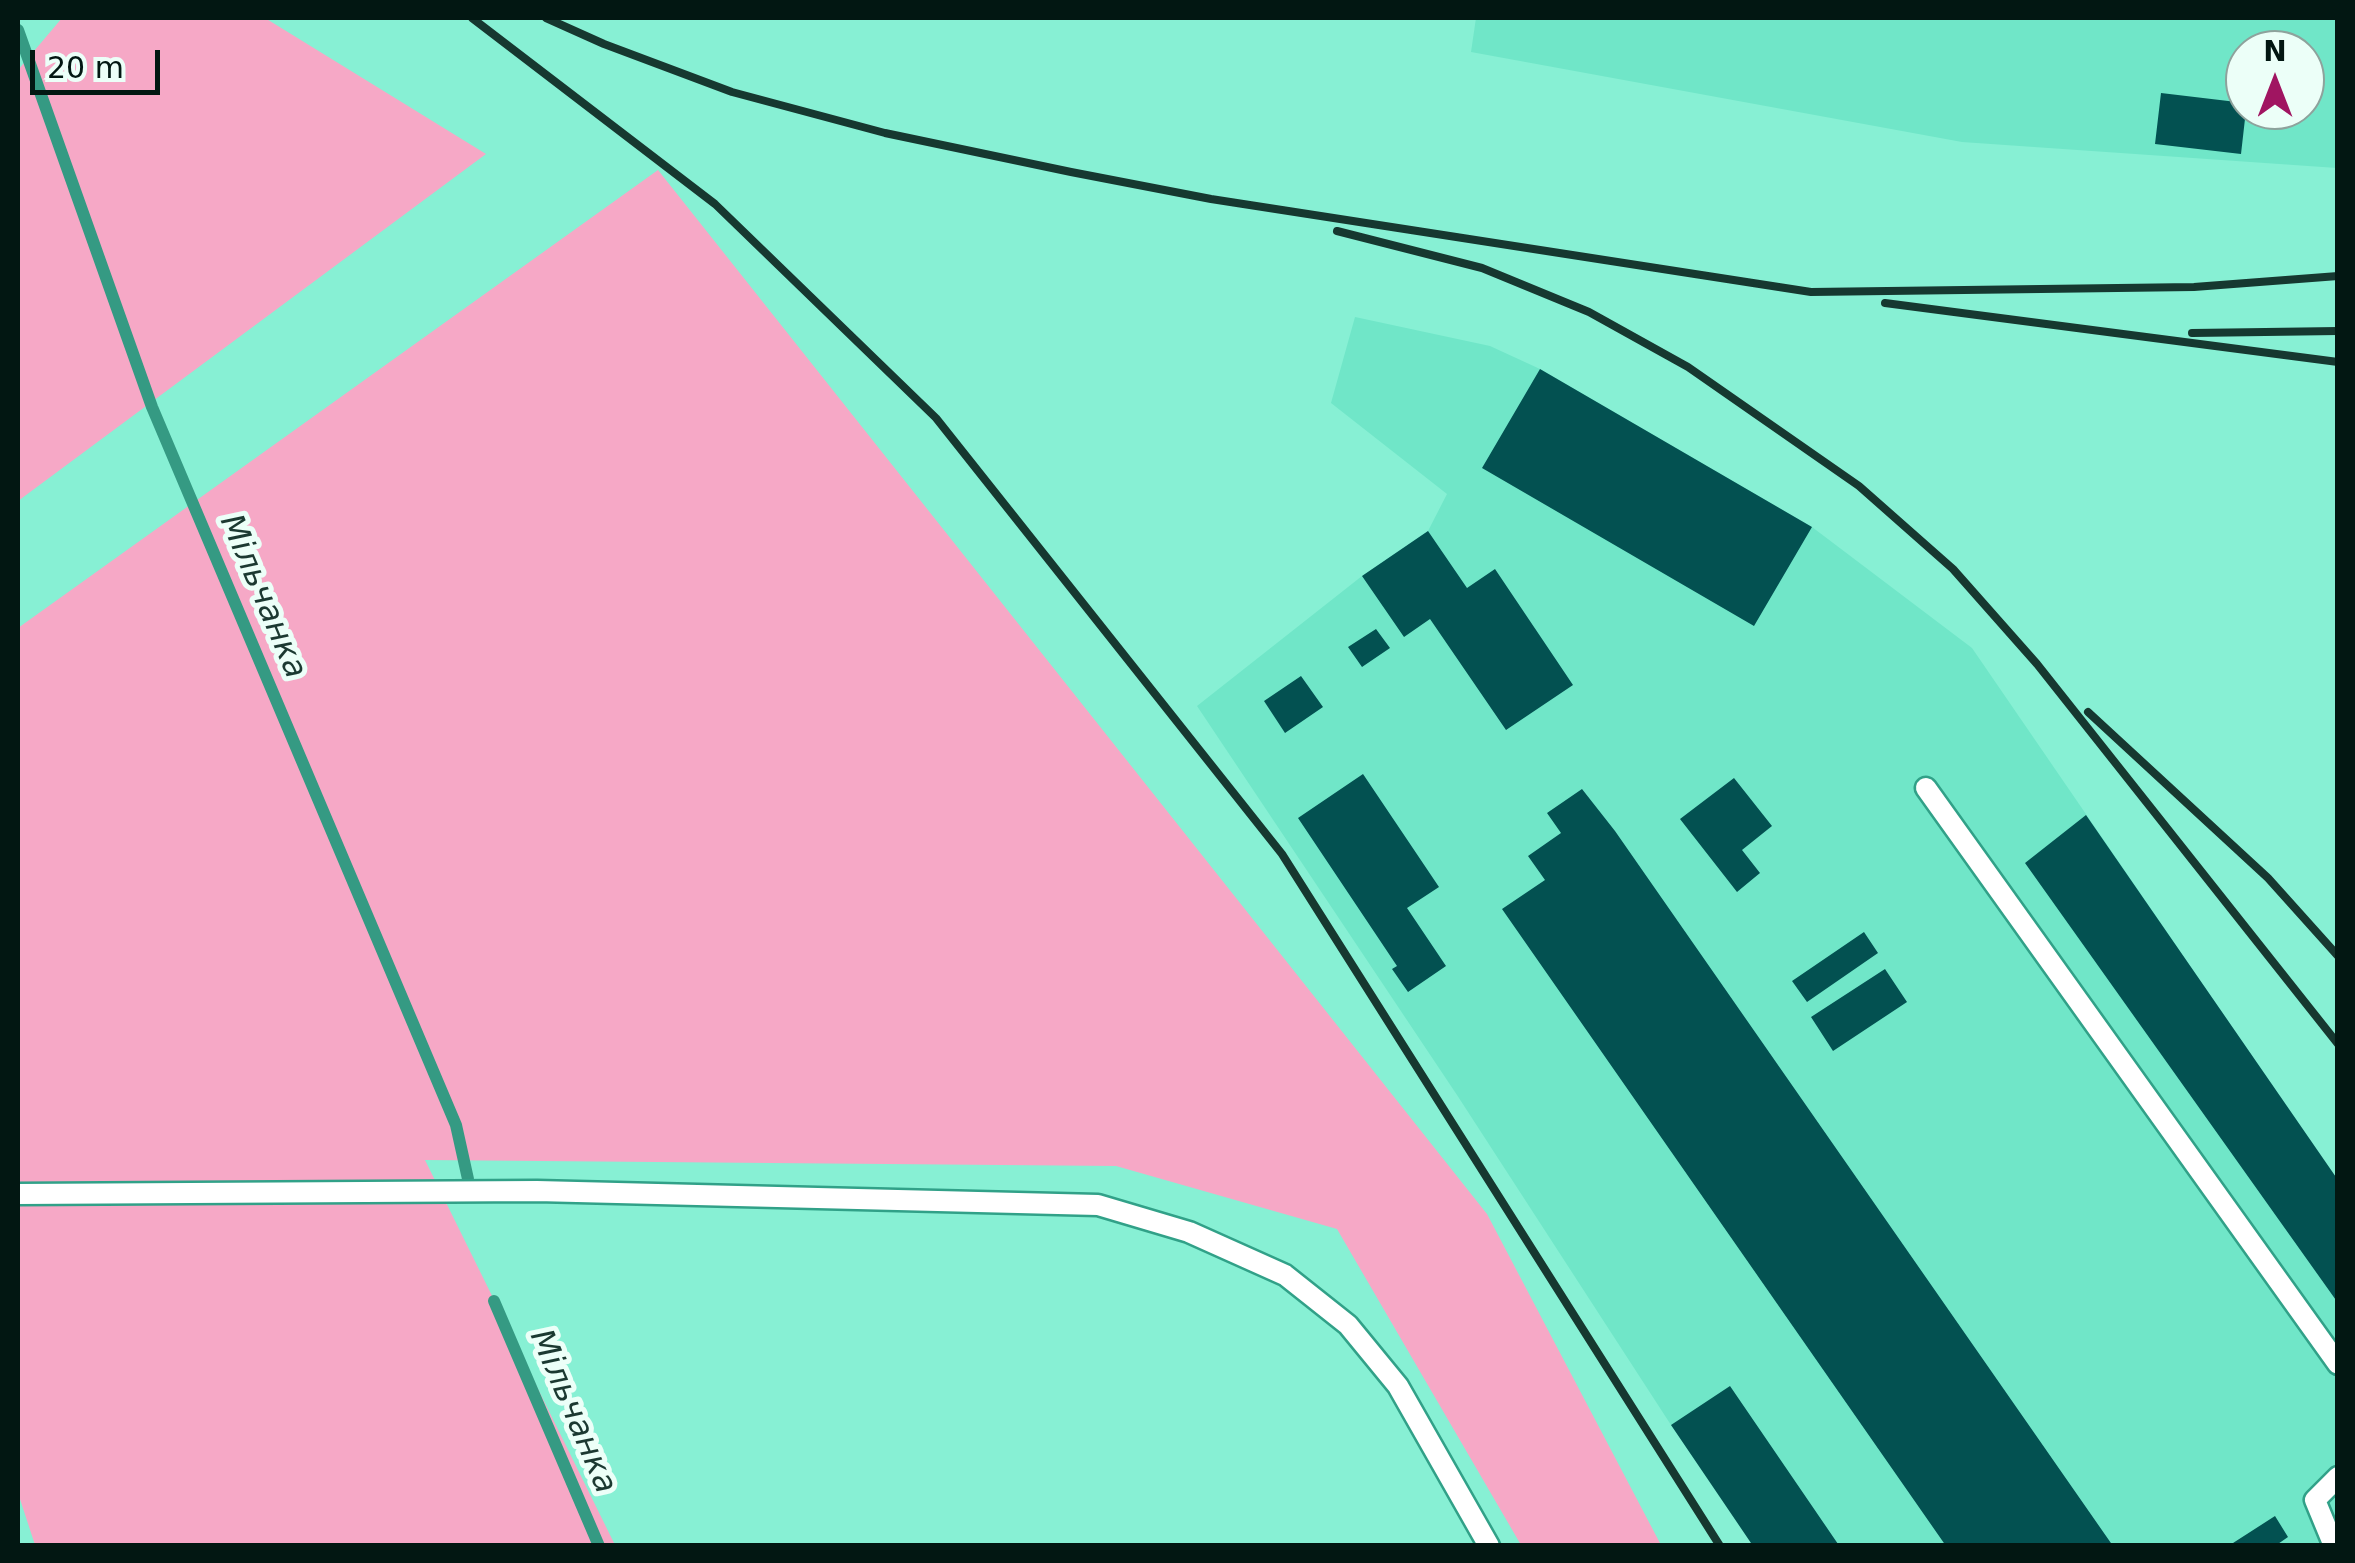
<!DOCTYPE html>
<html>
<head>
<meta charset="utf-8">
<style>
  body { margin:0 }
  #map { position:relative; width:2355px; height:1563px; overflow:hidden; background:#87f0d4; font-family:"DejaVu Sans",sans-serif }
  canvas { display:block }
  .frame { position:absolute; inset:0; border:20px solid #021712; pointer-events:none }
  .north { position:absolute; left:2225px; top:30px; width:100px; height:100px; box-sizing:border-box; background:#ecfff8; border:2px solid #8ea29c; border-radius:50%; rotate:0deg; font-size:28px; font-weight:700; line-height:40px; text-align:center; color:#021712 }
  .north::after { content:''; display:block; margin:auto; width:35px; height:45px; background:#a01561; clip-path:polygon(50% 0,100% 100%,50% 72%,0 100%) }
  .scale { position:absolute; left:30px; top:50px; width:130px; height:45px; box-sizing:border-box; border:5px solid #021712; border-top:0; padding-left:12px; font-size:30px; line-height:35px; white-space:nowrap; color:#021712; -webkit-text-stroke:8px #ecfff8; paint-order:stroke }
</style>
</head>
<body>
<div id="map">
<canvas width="2355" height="1563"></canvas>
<div class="frame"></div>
<div class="north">N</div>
<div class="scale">20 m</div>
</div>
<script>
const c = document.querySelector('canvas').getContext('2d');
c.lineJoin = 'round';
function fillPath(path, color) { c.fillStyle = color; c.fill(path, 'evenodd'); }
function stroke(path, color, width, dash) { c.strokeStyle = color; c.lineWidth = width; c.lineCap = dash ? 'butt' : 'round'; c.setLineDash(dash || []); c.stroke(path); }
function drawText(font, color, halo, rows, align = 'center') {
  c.font = font + ' "DejaVu Sans",sans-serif'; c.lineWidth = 10; c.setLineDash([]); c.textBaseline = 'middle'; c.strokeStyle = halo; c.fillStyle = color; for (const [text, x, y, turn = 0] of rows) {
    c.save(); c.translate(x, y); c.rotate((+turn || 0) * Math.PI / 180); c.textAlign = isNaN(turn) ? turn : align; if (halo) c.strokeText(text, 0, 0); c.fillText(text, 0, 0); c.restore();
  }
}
fillPath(new Path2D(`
  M 1476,18 L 2337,18 L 2337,168 L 1962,142 L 1471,52 ZM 2245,50 L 2305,50 L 2305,110 L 2245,110 Z
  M 1355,317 L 1490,346 L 1540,369 L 1812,527 L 1972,648 L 2337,1180 L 2337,1545 L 1754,1545 L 1671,1425 L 1457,1095 L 1197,706 L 1362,576 L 1428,531 L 1447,494 L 1331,403 Z`), '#70e6c8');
fillPath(new Path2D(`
  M 62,18 L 265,18 L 486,154 L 18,501 L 18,70 Z
  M 658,170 L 1487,1214 L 1661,1545 L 1521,1545 L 1337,1229 L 1116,1166 L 425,1160 L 615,1545 L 35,1545 L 18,1493 L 18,628 Z`), '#f6a8c6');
stroke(new Path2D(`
  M 18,30 L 152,407 L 456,1125 L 468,1179
  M 494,1301 L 599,1546`), '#359a83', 12);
fillPath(new Path2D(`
  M 2161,93 L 2245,103 L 2246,110 L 2241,154 L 2155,144 Z
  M 1540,369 L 1812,527 L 1754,626 L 1482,468 Z
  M 1428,531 L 1467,588 L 1495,569 L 1573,685 L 1506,730 L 1430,619 L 1404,637 L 1362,576 Z
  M 1376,629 L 1390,648 L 1362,667 L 1348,647 Z
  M 1301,676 L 1323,707 L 1285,733 L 1264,701 Z
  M 1363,774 L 1439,887 L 1407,908 L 1446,966 L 1408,992 L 1392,969 L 1397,966 L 1298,818 Z
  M 1734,778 L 1772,826 L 1742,850 L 1760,873 L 1737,892 L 1680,819 Z
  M 1582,789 L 1615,831 L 2113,1546 L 1946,1546 L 1502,909 L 1545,880 L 1528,856 L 1561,833 L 1547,813 Z
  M 2086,815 L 2338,1180 L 2338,1303 L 2025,863 Z
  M 1864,932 L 1878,953 L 1807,1002 L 1792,981 Z
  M 1885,969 L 1907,1002 L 1833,1051 L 1811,1017 Z
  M 1730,1386 L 1838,1544 L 1836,1546 L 1753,1546 L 1671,1425 Z
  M 2275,1516 L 2288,1537 L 2275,1546 L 2235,1546 L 2233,1543 Z`), '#035151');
const service = new Path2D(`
  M 1926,788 L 2338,1364
  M 18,1194 L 537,1191 L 1098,1205 L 1189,1232 L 1285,1275 L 1348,1325 L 1398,1386 L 1489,1546
  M 2334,1546 L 2315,1500 L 2338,1477`);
stroke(service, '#31a188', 25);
stroke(service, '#fff', 20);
stroke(new Path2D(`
  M 472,18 L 715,204 L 936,418 L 1282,854 L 1720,1546
  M 546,18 L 604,44 L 732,92 L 885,133 L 1071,172 L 1211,199 L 1811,292 L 2194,287 L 2338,276
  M 1337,231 L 1482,268 L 1589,312 L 1688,367 L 1859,486 L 1953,569 L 2037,664 L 2338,1044
  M 1885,303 L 2338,362
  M 2192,333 L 2338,331
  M 2088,712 L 2268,878 L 2338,956`), '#163830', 8);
drawText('italic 32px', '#1b3931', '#ecfff8', [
  ["Мільчанка",262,597,67],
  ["Мільчанка",572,1412,67]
]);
</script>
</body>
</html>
